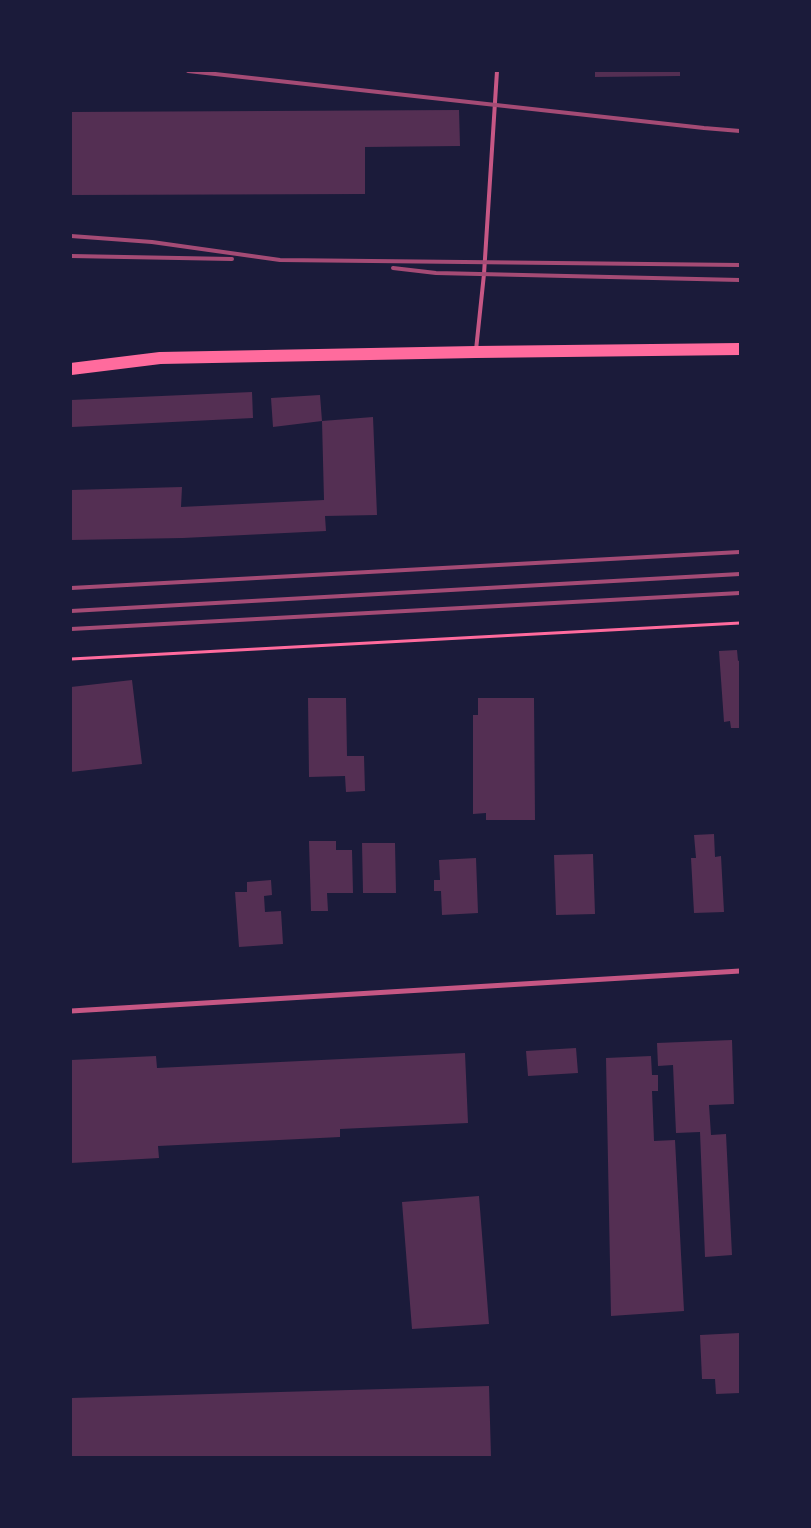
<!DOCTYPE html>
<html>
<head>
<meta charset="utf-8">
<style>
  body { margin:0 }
  #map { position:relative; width:811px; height:1528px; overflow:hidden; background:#1b1b3a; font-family:"Roboto Condensed",sans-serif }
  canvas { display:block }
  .frame { position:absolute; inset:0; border:72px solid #1b1b3a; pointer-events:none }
</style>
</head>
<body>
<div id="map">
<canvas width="811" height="1528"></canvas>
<div class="frame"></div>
</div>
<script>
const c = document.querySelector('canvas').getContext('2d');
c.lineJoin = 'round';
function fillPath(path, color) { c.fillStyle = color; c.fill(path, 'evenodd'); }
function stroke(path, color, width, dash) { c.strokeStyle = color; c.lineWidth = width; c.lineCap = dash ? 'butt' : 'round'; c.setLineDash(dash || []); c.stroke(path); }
fillPath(new Path2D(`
  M 595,71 L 680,71 L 680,76 L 595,77 Z
  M 459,110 L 460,146 L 365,147 L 365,194 L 71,195 L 71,112 Z
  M 252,392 L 253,418 L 72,427 L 71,400 Z
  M 320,395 L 322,421 L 273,427 L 271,398 Z
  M 373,417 L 377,515 L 325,516 L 326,531 L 183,538 L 71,540 L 71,490 L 182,487 L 181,507 L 324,500 L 322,421 Z
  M 737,650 L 738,661 L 740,660 L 740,728 L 731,728 L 730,721 L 724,722 L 719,651 Z
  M 132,680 L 142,764 L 71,772 L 71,687 Z
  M 308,698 L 346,698 L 347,756 L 364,756 L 365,791 L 346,792 L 345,776 L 309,777 Z
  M 478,698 L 534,698 L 535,820 L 486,820 L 486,813 L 473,814 L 473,715 L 478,715 Z
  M 714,834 L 715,857 L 721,856 L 724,912 L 694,913 L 691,858 L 696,858 L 694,835 Z
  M 309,841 L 336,841 L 336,850 L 352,850 L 353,893 L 327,893 L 328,911 L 311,911 Z
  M 362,843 L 395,843 L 396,893 L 363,893 Z
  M 593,854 L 595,914 L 556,915 L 554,855 Z
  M 476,858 L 478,913 L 442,915 L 441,891 L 434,891 L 434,880 L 440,880 L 439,860 Z
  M 271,880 L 272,895 L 264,896 L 265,912 L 281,911 L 283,944 L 239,947 L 235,892 L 247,892 L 247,882 Z
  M 732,1040 L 734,1104 L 709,1105 L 711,1135 L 726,1134 L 732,1255 L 705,1257 L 700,1132 L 676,1133 L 673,1065 L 658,1066 L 657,1043 Z
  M 576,1048 L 578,1073 L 528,1076 L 526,1051 Z
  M 465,1053 L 468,1123 L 340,1129 L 340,1137 L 158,1146 L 159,1158 L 71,1163 L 71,1060 L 156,1056 L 157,1068 Z
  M 651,1056 L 652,1075 L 658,1075 L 658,1091 L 652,1091 L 654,1141 L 675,1140 L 684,1311 L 611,1316 L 606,1058 Z
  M 479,1196 L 489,1324 L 412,1329 L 402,1202 Z
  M 740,1333 L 740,1393 L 716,1394 L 715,1379 L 702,1379 L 700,1335 Z
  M 489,1386 L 491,1457 L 71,1457 L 71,1398 Z`), '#542f53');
stroke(new Path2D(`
  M 71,659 L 740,623`), '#ff6b9d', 3);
stroke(new Path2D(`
  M 476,350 L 484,274 L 497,71`), '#c65784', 4);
stroke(new Path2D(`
  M 71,1011 L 740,971`), '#c65784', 5);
stroke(new Path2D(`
  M 71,369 L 160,358 L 476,352 L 740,349`), '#ff6b9d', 12);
stroke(new Path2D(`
  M 188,71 L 704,128 L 740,131
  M 71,236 L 152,242 L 280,260 L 740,265
  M 71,256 L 232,259
  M 393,268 L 436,273 L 740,280
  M 71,588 L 740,552
  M 71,611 L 740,574
  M 71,629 L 740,593`), '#a44b75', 4);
</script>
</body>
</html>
